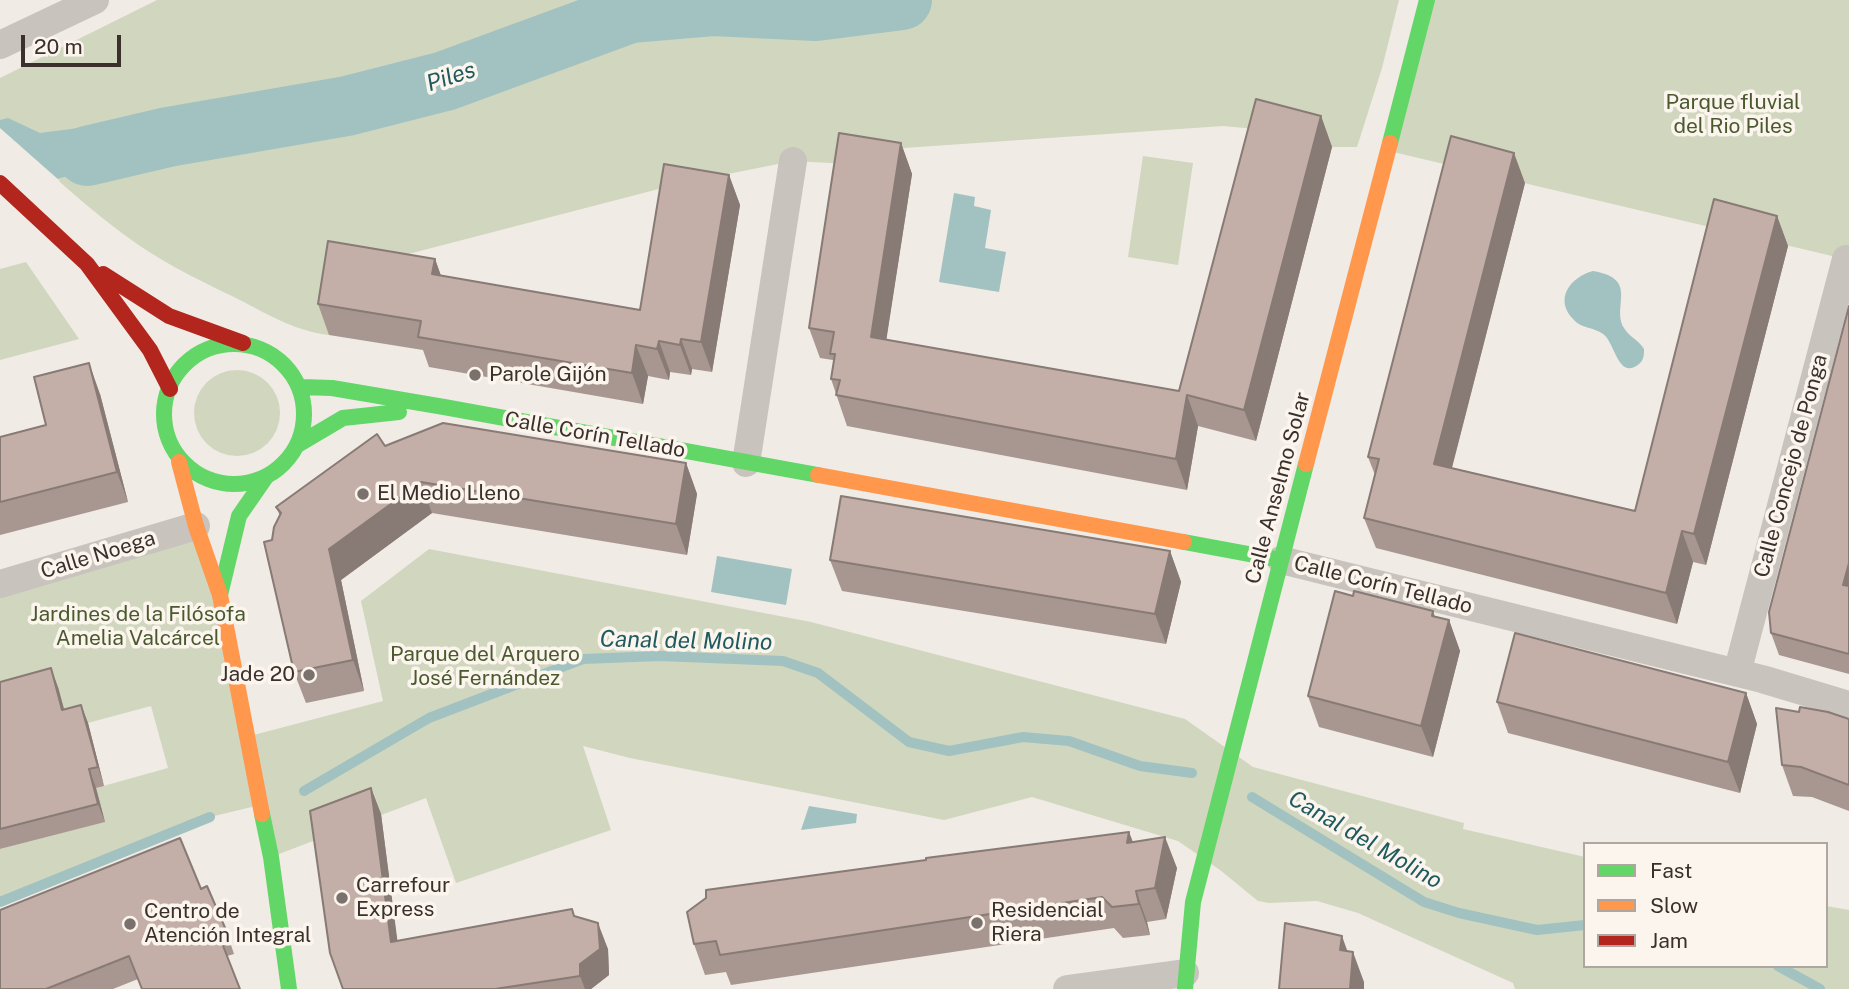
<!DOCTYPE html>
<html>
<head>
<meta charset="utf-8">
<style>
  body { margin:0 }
  #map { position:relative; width:1849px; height:989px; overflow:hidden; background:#f0ebe5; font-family:"Public Sans",sans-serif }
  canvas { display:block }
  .legend { position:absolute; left:1583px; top:842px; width:245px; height:126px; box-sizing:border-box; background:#fbf5ee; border:2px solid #aea6a0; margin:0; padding:9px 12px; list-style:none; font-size:21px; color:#3b302b }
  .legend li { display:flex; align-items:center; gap:14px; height:35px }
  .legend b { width:35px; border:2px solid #aea6a0 }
  .scale { position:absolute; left:21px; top:35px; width:100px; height:32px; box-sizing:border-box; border:4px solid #3b302b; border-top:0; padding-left:9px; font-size:21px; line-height:24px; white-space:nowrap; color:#3b302b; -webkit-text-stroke:5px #fbf5ee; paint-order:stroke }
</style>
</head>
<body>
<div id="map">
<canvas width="1849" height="989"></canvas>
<ul class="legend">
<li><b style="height:9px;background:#63d668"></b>Fast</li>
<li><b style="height:9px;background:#ff974d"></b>Slow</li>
<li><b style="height:9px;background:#b3261e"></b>Jam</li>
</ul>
<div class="scale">20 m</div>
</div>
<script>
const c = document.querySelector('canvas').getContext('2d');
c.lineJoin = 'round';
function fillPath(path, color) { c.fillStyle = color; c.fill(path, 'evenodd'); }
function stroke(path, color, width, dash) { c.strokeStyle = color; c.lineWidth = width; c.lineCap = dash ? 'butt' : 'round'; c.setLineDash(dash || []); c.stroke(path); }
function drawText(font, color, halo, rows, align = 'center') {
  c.font = font + ' "Public Sans",sans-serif'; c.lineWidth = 7; c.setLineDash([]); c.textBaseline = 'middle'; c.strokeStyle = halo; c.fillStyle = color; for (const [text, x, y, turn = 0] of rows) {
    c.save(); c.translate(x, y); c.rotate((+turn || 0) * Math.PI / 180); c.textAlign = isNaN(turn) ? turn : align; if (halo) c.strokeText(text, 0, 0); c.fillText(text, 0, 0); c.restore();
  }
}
fillPath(new Path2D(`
  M 157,0 L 1399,0 L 1382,68 L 1357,147 L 1332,147 L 1267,130 L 1223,126 L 875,150 L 850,164 L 793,161 L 678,184 L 339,272 L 329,335 C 299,332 270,316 244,302 C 209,285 173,268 140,246 C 90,212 45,168 0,128 L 0,78 Z
  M 1427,0 L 1849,0 L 1849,260 L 1389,151 Z
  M 1143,156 L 1193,163 L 1178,265 L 1128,257 Z
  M 26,262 L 79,339 L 0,360 L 0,269 Z
  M194 413a43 43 0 1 1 86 0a43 43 0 1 1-86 0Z
  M 196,526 L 246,737 L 383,701 L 361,601 L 429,549 L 811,622 L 1185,719 L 1253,767 L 1464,823 L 1463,829 L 1585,857 L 1585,966 L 1826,966 L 1826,906 L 1849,910 L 1849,989 L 1515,989 L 1513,983 L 1358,913 L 1317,901 L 1269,903 L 1258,901 L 1220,870 L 1178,841 L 1032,797 L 944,820 L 630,758 L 583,746 L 611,830 L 456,883 L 426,798 L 271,857 L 260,805 L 210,817 L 0,902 L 0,849 L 104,822 L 96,788 L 168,768 L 151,706 L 69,728 L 0,702 L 0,584 Z`), '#d1d6bf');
fillPath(new Path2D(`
  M 8,118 L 40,133 L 86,127 L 168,137 L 98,168 L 0,194 L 0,120 Z
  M 954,193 L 975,197 L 974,206 L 991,210 L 985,248 L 1006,252 L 999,292 L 939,282 Z
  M 1593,271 C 1640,279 1611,306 1624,328 C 1629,337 1639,340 1644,349 C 1644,355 1644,360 1639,364 C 1618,381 1615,342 1603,334 C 1594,327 1582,329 1574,320 C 1553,300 1570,277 1593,271 Z
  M 717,556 L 792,569 L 786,605 L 711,592 Z
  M 809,806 L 857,814 L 856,823 L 801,830 Z`), '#a1c2c1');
fillPath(new Path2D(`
  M 0,128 L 60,181 L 0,198 Z`), '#f0ebe5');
stroke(new Path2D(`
  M 304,791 L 429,718 L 583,659 L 660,656 L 783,661 L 818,673 L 909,742 L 949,751 L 1023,737 L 1069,741 L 1140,766 L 1192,773
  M 1252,797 L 1424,902 L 1459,913 L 1537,930 L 1585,925
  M 0,902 L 210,817
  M 1778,966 L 1820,989`), '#a1c2c1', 10);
stroke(new Path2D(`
  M 87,156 L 168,137 L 347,106 L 445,81 L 630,13 L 713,6 L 816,11 L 902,0`), '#a1c2c1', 60);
stroke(new Path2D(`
  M 0,45 L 95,0
  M 746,463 L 793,161
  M 1281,560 L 1762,679 L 1849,705
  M 0,584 L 196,526
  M 1737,673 L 1846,259
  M 1067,989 L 1185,973`), '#c9c3be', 28);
stroke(new Path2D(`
  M 1390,143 L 1427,0
  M164 414a70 70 0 1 1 140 0a70 70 0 1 1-140 0Z
  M 301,387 L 332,388 L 444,407 L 818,475
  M 299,444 L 343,418 L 399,412
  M 1184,542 L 1281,560
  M 220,595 L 239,516 L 266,477
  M 262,814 L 271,857 L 289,989
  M 1185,989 L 1193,902 L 1306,464`), '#63d668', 16);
stroke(new Path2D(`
  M 179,462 L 196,526 L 220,595 L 262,814
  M 1306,464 L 1390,143
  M 818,475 L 1184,542`), '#ff974d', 16);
stroke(new Path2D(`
  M 0,183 L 87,264 L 150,350 L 170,389
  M 103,274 L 169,316 L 243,343`), '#b3261e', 16);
fillPath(new Path2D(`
  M 1321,116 L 1332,147 L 1256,441 L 1198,426 L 1187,490 L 847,426 L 831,379 L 834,364 L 833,360 L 820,358 L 809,328 L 901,143 L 912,174 L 886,340 L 1179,391 Z
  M 729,175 L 740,205 L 712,372 L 692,369 L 691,375 L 670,372 L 669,380 L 648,376 L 643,404 L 429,367 L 423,350 L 329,335 L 318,304 L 435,259 L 441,276 L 640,310 Z
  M 1525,183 L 1452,468 L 1635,511 L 1777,216 L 1788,246 L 1706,565 L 1693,562 L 1677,624 L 1376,548 L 1364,518 L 1375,475 L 1368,457 Z
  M 1849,306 L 1849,674 L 1779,655 L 1771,633 Z
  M 100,394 L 128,502 L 0,535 L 0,437 L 46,425 Z
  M 385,446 L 686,463 L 697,494 L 687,555 L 432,513 L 341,580 L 364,691 L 306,703 L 294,672 L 272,540 L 280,516 L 276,507 Z
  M 1170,551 L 1181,582 L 1166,644 L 842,591 L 830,560 Z
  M 1434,616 L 1449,620 L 1460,651 L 1433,757 L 1319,727 L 1308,696 Z
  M 0,682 L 58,687 L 64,709 L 81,705 L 88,723 L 104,786 L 96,788 L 105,822 L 0,849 Z
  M 1746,693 L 1757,724 L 1740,793 L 1508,733 L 1497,702 Z
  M 1799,712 L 1849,719 L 1849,811 L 1812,797 L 1793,796 L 1782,765 Z
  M 371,788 L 381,814 L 397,941 L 575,916 L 608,949 L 609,975 L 591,989 L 343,989 Z
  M 1129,832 L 1133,842 L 1177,868 L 1166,919 L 1147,922 L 1150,935 L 1123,938 L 1114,928 L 731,985 L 726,972 L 705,975 L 694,944 L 926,860 Z
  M 201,889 L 226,930 L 234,954 L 227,956 L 240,989 L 142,989 L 138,979 L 113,989 L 0,989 Z`), '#a89690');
fillPath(new Path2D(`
  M 1321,116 L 1332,147 L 1256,441 L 1244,410 Z
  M 901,143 L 912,174 L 882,368 L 871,337 Z
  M 1514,153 L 1525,183 L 1445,494 L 1434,464 Z
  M 729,175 L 740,205 L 712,372 L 701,342 Z
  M 1777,216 L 1788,246 L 1706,565 L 1694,534 Z
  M 435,259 L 446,290 L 432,274 Z
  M 681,339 L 692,369 L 691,375 L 680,345 Z
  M 659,341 L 670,372 L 669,380 L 657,349 Z
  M 636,345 L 648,376 L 643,404 L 632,373 Z
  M 89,363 L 100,394 L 128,502 L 117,472 Z
  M 1187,395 L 1198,426 L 1187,490 L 1176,459 Z
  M 686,463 L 697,494 L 687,555 L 676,524 Z
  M 421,482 L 432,513 L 341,580 L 364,691 L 353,660 L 329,549 Z
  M 1682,531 L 1693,562 L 1677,624 L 1666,593 Z
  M 1170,551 L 1181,582 L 1166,644 L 1155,614 Z
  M 1849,563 L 1849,601 L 1843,585 Z
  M 1433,611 L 1443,641 L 1449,620 L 1460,651 L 1433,757 L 1421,726 Z
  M 51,668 L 58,687 L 69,728 L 62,710 Z
  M 1746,693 L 1757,724 L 1740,793 L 1728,762 Z
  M 81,705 L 88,723 L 104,786 L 98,767 Z
  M 89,769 L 96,788 L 105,822 L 98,804 Z
  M 371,788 L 381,814 L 401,968 L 391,942 Z
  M 1129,832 L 1140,863 L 1127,843 Z
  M 1165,837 L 1177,868 L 1166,919 L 1155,888 Z
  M 1136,891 L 1147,922 L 1150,935 L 1139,904 Z
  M 598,923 L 608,949 L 609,975 L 591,989 L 585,989 L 580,976 L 580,964 Z
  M 1342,936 L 1352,964 L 1353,952 L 1364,982 L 1364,989 L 1350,989 L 1340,950 Z`), '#887a75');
const building = new Path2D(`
  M 1256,99 L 1321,116 L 1244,410 L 1187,395 L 1176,459 L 836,395 L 840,380 L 831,379 L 835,354 L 830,354 L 834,332 L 809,328 L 839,133 L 901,143 L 871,337 L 1179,391 Z
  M 1451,136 L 1514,153 L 1434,464 L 1635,511 L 1714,199 L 1777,216 L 1694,534 L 1682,531 L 1666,593 L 1364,518 L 1379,459 L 1368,457 Z
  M 664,164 L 729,175 L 701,342 L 681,339 L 680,345 L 659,341 L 657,349 L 636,345 L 632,373 L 418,337 L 421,321 L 318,304 L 328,241 L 435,259 L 432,274 L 640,310 Z
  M 1849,306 L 1849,563 L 1843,585 L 1849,586 L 1849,654 L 1771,633 L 1769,612 Z
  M 89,363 L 117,472 L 0,502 L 0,437 L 46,425 L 34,377 Z
  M 443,423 L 686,463 L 676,524 L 421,482 L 329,549 L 353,660 L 294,672 L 264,542 L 272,540 L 274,527 L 281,513 L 276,507 L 377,434 L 385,446 Z
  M 841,496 L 1170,551 L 1155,614 L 830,560 Z
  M 1335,591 L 1353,596 L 1354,591 L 1433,611 L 1432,616 L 1449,620 L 1421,726 L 1308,696 Z
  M 1515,633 L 1746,693 L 1728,762 L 1497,702 Z
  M 51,668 L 62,710 L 81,705 L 98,767 L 89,769 L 98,804 L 0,829 L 0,682 Z
  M 1800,707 L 1828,712 L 1849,719 L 1849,785 L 1801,767 L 1782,765 L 1776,708 L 1799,712 Z
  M 371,788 L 391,942 L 572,909 L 574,916 L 598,923 L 600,949 L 580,964 L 580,976 L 495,989 L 343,989 L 330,953 L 310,811 Z
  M 1129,832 L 1127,843 L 1165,837 L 1155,888 L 1136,891 L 1139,904 L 1112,907 L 1102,897 L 720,955 L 716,941 L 694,944 L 687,912 L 706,898 L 706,890 L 926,860 L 926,858 Z
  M 180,838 L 201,889 L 207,886 L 226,930 L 218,933 L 240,989 L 142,989 L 129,956 L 46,989 L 0,989 L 0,910 Z
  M 1285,923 L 1342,936 L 1340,950 L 1353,952 L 1350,989 L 1279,989 Z`);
fillPath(building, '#c3afa7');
stroke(building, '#887a75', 2);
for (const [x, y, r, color] of [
  [475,375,7,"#7a716c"],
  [363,494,7,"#7a716c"],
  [309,675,7,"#7a716c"],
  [342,898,7,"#7a716c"],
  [977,923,7,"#7a716c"],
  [130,924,7,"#7a716c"]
]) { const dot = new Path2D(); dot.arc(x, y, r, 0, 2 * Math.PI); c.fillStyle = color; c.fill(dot); stroke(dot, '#fbf5ee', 2.5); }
drawText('21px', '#4a5a2e', '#fbf5ee', [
  ["Parque fluvial",1733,103],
  ["del Rio Piles",1733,127],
  ["Jardines de la Filósofa",138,615],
  ["Amelia Valcárcel",138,639],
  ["Parque del Arquero",485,655],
  ["José Fernández",485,679]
]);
drawText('21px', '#3b302b', '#fbf5ee', [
  ["Parole Gijón",489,375],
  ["El Medio Lleno",377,494],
  ["Jade 20",295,675,"right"],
  ["Carrefour",356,886],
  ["Express",356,910],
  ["Residencial",991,911],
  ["Riera",991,935],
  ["Centro de",144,912],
  ["Atención Integral",144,936]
], 'left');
drawText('21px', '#3b302b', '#fbf5ee', [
  ["Calle Corín Tellado",595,435,10],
  ["Calle Concejo de Ponga",1791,466,-75],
  ["Calle Anselmo Solar",1278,488,-75],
  ["Calle Noega",98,555,-17],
  ["Calle Corín Tellado",1383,585,14]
]);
drawText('italic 23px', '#1f5a5e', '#fbf5ee', [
  ["Piles",451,77,-18],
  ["Canal del Molino",686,641,1],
  ["Canal del Molino",1365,840,30]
]);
</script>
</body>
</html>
